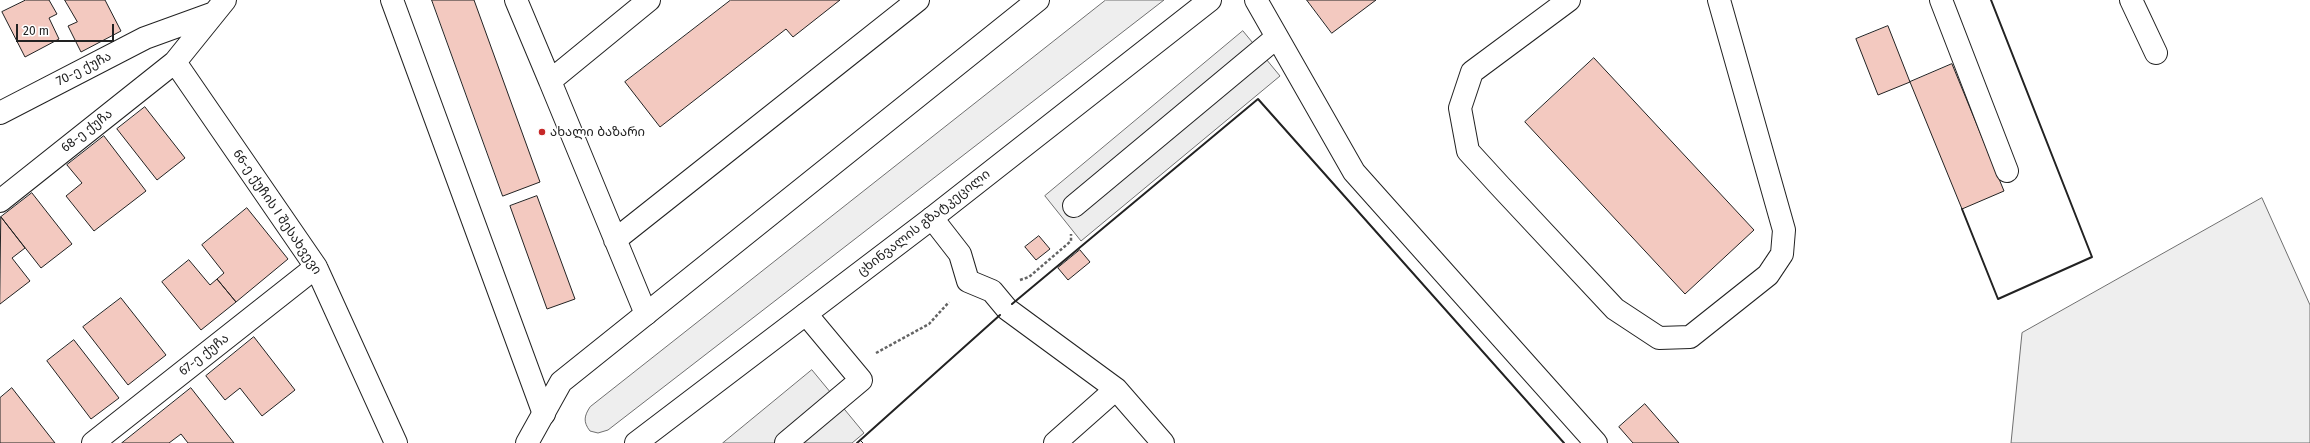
<!DOCTYPE html>
<html>
<head>
<meta charset="utf-8">
<style>
  body { margin:0 }
  #map { position:relative; width:2310px; height:443px; overflow:hidden; background:#fff; font-family:"Fira Sans",sans-serif }
  canvas { display:block }
  .scale { position:absolute; left:16px; top:24px; width:98px; height:18px; box-sizing:border-box; border:2px solid #222; border-top:0; padding-left:5px; font-size:12px; line-height:14px; white-space:nowrap; color:#222; -webkit-text-stroke:3px #fff; paint-order:stroke }
</style>
</head>
<body>
<div id="map">
<canvas width="2310" height="443"></canvas>
<div class="scale">20 m</div>
</div>
<script>
const c = document.querySelector('canvas').getContext('2d');
c.lineJoin = 'round';
function fillPath(path, color) { c.fillStyle = color; c.fill(path, 'evenodd'); }
function stroke(path, color, width, dash) { c.strokeStyle = color; c.lineWidth = width; c.lineCap = dash ? 'butt' : 'round'; c.setLineDash(dash || []); c.stroke(path); }
function drawText(font, color, halo, rows, align = 'center') {
  c.font = font + ' "Fira Sans","Noto Sans Georgian",sans-serif'; c.lineWidth = 3; c.setLineDash([]); c.textBaseline = 'middle'; c.strokeStyle = halo; c.fillStyle = color; for (const [text, x, y, turn = 0] of rows) {
    c.save(); c.translate(x, y); c.rotate((+turn || 0) * Math.PI / 180); c.textAlign = isNaN(turn) ? turn : align; if (halo) c.strokeText(text, 0, 0); c.fillText(text, 0, 0); c.restore();
  }
}
const green = new Path2D(`
  M 1106,0 L 1164,0 L 608,430 L 598,433 L 590,431 C 583,422 584,416 590,407 Z
  M 2262,198 L 2310,305 L 2310,443 L 2011,443 L 2022,333 Z`);
fillPath(green, '#eee');
stroke(green, '#6f6f6f', 1);
const parking = new Path2D(`
  M 1243,31 L 1280,76 L 1081,241 L 1045,196 Z
  M 812,370 L 864,433 L 852,443 L 723,443 Z`);
fillPath(parking, '#ededed');
stroke(parking, '#6f6f6f', 1);
const building = new Path2D(`
  M 26,0 L 49,0 L 57,14 L 49,18 L 59,39 L 25,57 L 2,12 Z
  M 65,0 L 105,0 L 121,31 L 81,52 L 68,26 L 77,22 Z
  M 432,0 L 474,0 L 540,182 L 503,196 Z
  M 731,0 L 840,0 L 793,37 L 786,29 L 660,127 L 625,82 Z
  M 1307,0 L 1376,0 L 1332,33 Z
  M 1888,26 L 1910,82 L 1878,95 L 1856,39 Z
  M 1594,58 L 1754,230 L 1685,294 L 1525,122 Z
  M 1952,64 L 2004,191 L 1962,209 L 1910,82 Z
  M 145,107 L 185,158 L 157,180 L 117,129 Z
  M 104,136 L 146,191 L 94,231 L 66,196 L 82,183 L 67,165 Z
  M 32,193 L 72,244 L 41,268 L 1,217 Z
  M 537,196 L 575,299 L 547,309 L 510,206 Z
  M 247,208 L 288,259 L 236,302 L 217,279 L 224,273 L 202,245 Z
  M 1,217 L 25,248 L 12,258 L 30,281 L 0,304 Z
  M 1039,236 L 1050,249 L 1036,260 L 1025,247 Z
  M 1080,250 L 1090,262 L 1068,280 L 1058,268 Z
  M 189,260 L 210,285 L 217,279 L 236,302 L 201,330 L 162,282 Z
  M 121,298 L 166,355 L 128,385 L 83,327 Z
  M 254,337 L 295,390 L 262,416 L 240,388 L 225,400 L 206,376 Z
  M 74,340 L 119,398 L 91,419 L 47,361 Z
  M 12,388 L 55,443 L 0,443 L 0,398 Z
  M 191,388 L 234,443 L 188,443 L 181,434 L 169,443 L 122,443 Z
  M 1645,404 L 1679,443 L 1633,443 L 1619,427 Z`);
fillPath(building, '#f3c9c0');
stroke(building, '#222', 1);
const minor = new Path2D(`
  M 225,0 L 175,62 L 316,267 L 396,443
  M 392,0 L 544,414
  M 516,0 L 550,81
  M 1256,0 L 1354,172 L 1596,443
  M 1569,0 L 1472,72 L 1460,108 L 1468,151 L 1500,186 L 1615,309 L 1659,338 L 1690,337 L 1768,275 L 1782,254 L 1784,230 L 1719,0
  M 1941,0 L 2007,171
  M 2131,0 L 2156,53
  M 0,113 L 145,38 L 214,13
  M 0,201 L 175,62
  M 1074,206 L 1277,37
  M 932,218 L 960,254 L 968,281 L 992,291 L 1007,309 L 1116,389 L 1163,443
  M 615,240 L 918,0
  M 646,314 L 550,81 L 649,0
  M 93,443 L 316,267
  M 786,443 L 861,380 L 806,314
  M 1055,443 L 1116,389`);
const major = new Path2D(`
  M 527,443 L 561,382 L 1038,0
  M 636,443 L 932,218 L 1210,0`);
stroke(minor, '#222', 24);
stroke(major, '#222', 24);
stroke(new Path2D(`
  M 1020,280 L 1029,277 L 1071,241 L 1071,234
  M 876,353 L 929,324 L 949,302`), '#646464', 2.5, [3, 2]);
stroke(minor, '#fff', 22);
stroke(major, '#fff', 22);
stroke(new Path2D(`
  M 860,440 L 863,443`), '#222', 1, [5, 2]);
stroke(new Path2D(`
  M 1962,209 L 1998,299 L 2092,257 L 1991,0
  M 1012,304 L 1258,99 L 1564,443
  M 857,443 L 1000,315`), '#222', 2);
for (const [x, y, r, color] of [
  [542,132,4,"#c62828"]
]) { const dot = new Path2D(); dot.arc(x, y, r, 0, 2 * Math.PI); c.fillStyle = color; c.fill(dot); stroke(dot, '#fff', 1.5); }
drawText('13px', '#222', '#fff', [
  ["70-ე ქუჩა",84,69,-27],
  ["68-ე ქუჩა",87,131,-38],
  ["66-ე ქუჩის I შესახვევი",277,212,56],
  ["ცხინვალის გზატკეცილი",924,223,-38],
  ["67-ე ქუჩა",204,355,-38]
]);
drawText('13px', '#222', '#fff', [
  ["ახალი ბაზარი",550,132]
], 'left');
</script>
</body>
</html>
